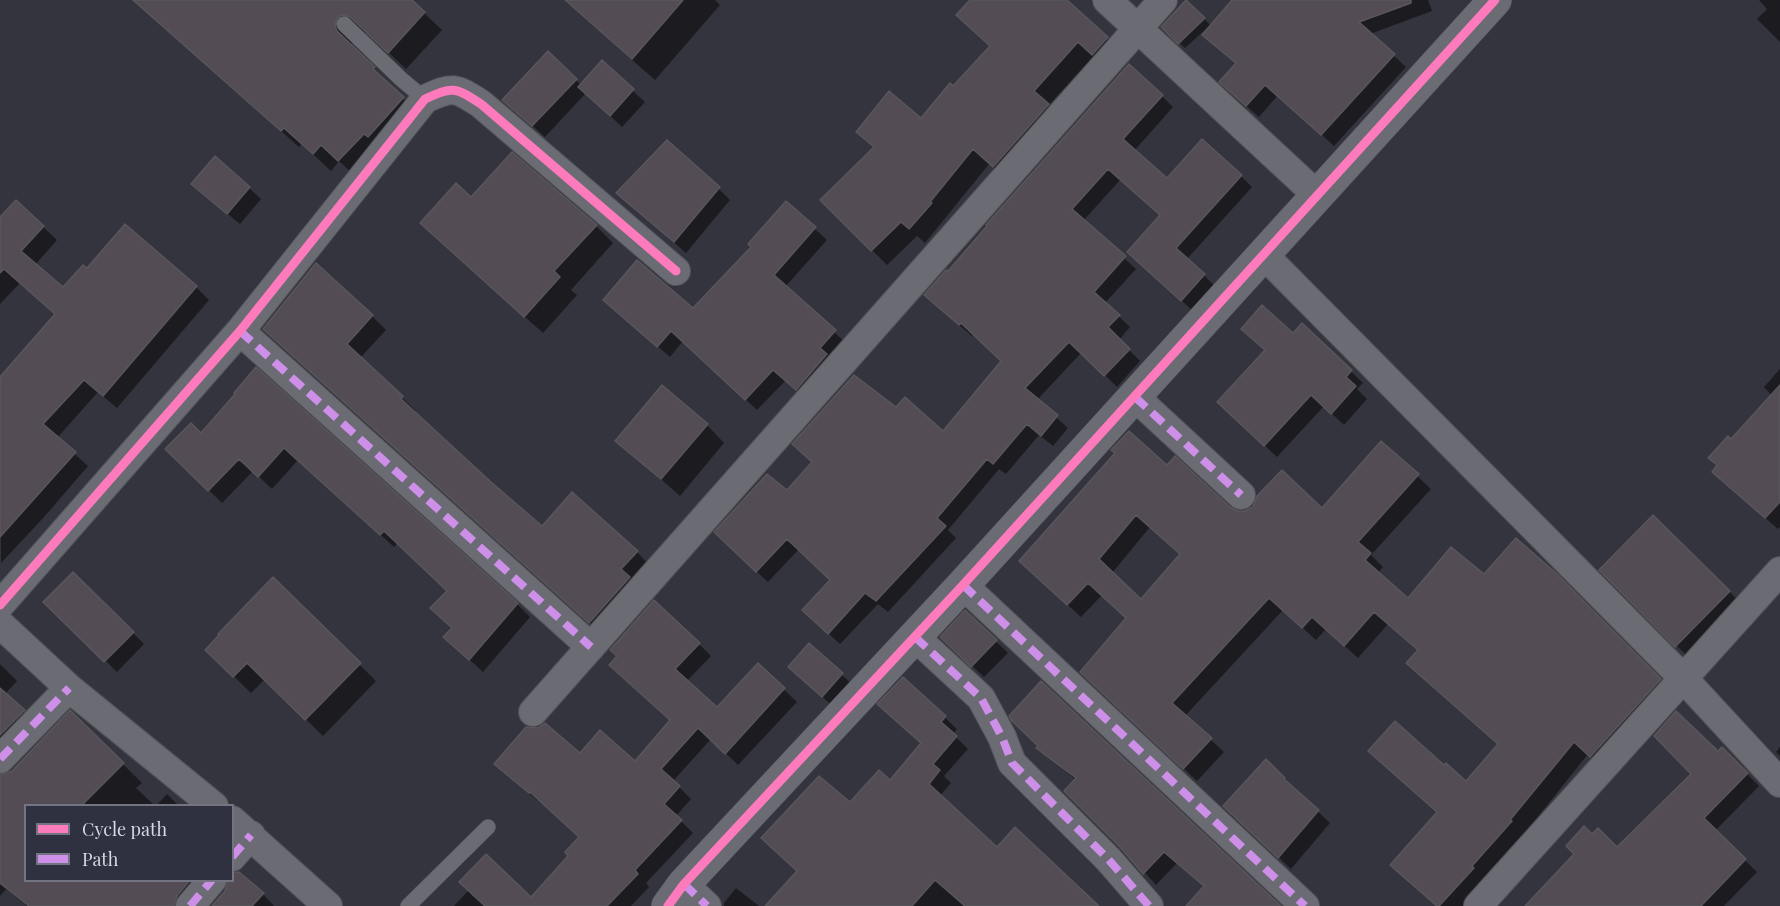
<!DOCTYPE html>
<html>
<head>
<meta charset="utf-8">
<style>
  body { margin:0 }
  #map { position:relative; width:1780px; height:906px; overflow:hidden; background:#33343d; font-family:"Playfair Display",serif }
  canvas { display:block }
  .legend { position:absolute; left:24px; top:804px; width:210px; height:78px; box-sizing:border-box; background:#2f3141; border:2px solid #727482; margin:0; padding:8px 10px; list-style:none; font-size:18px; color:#d6d8e3 }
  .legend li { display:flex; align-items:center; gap:12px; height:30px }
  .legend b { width:30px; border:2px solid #727482 }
</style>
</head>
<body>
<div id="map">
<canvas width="1780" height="906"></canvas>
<ul class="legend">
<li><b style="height:8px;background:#fd7abc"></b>Cycle path</li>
<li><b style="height:8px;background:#ce8fe9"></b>Path</li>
</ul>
</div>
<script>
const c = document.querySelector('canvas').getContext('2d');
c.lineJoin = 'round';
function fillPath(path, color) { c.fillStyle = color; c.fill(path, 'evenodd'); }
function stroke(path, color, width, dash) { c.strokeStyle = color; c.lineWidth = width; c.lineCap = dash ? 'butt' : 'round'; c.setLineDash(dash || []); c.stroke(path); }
fillPath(new Path2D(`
  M 133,0 L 410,0 L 442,30 L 406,69 L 369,34 L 360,31 L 354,35 L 351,45 L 354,49 L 420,116 L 356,177 L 339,161 L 331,171 L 302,144 L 299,147 Z
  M 564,0 L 715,0 L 720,5 L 655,80 Z
  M 972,0 L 1065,0 L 1122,53 L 1108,69 L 1094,56 L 1048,106 L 1063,120 L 1009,181 L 989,164 L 925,243 L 917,236 L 887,265 L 822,200 L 874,148 L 858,132 L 921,120 L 991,47 Z
  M 1234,0 L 1428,0 L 1432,11 L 1370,34 L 1406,67 L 1334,146 L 1278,95 L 1259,117 L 1233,94 L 1237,64 L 1204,35 L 1210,27 L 1209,26 L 1185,48 L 1163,27 L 1187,1 L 1211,26 Z
  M 1759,0 L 1780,0 L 1780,42 L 1757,19 L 1767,9 Z
  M 548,53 L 582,86 L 602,63 L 645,102 L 622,127 L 586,93 L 545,137 L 504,100 Z
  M 1162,96 L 1173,107 L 1134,151 L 1167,180 L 1241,176 L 1252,187 L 1187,259 L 1215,286 L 1193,311 L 1140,263 L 1161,216 L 1121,179 L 1083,221 L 1136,269 L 1105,303 L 1130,327 L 1119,340 L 1140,361 L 1117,387 L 1082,352 L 1037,400 L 1068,428 L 1053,446 L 1039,435 L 1006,474 L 999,469 L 948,530 L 956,538 L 888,612 L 878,604 L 840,644 L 815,621 L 831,580 L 799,549 L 768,582 L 727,544 L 787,492 L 896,409 L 943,433 L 1003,362 L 974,333 L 972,336 L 937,306 L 948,273 Z
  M 249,188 L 261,199 L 240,224 L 205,195 Z
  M 719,189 L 730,200 L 686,253 L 618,193 Z
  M 471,199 L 596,226 L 613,243 L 571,290 L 577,295 L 543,333 L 440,241 Z
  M 16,202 L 57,240 L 35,265 L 63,289 L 87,270 L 196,287 L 209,300 L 117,408 L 98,392 L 57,438 L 88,466 L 45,516 L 1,563 L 0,380 L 56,315 L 20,283 L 0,304 L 0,219 Z
  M 786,203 L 827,240 L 785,287 L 846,343 L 809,400 L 786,380 L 757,410 L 683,341 L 670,357 L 617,311 L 693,310 L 753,247 Z
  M 372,316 L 386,330 L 360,358 L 416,411 L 415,413 L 542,528 L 637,552 L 650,566 L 604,636 L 278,343 Z
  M 1302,325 L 1363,383 L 1357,389 L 1367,399 L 1344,425 L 1324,406 L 1277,457 L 1230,413 L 1266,351 L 1293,335 Z
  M 1780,369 L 1780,527 L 1778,529 L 1726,484 L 1732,441 L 1772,396 L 1764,387 Z
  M 237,394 L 517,604 L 530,617 L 483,672 L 459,650 L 453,629 L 448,591 L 398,543 L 394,547 L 298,460 L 272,489 L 253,471 L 222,503 L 167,449 L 201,435 Z
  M 707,425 L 724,443 L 680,496 L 617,440 Z
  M 1382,443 L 1431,489 L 1371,555 L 1383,567 L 1378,573 L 1408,600 L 1484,576 L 1555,574 L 1673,693 L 1604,769 L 1588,754 L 1486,882 L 1464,906 L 1438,906 L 1438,813 L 1383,764 L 1444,767 L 1466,783 L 1500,745 L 1419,651 L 1388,624 L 1358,658 L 1326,629 L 1316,640 L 1283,610 L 1185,716 L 1224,752 L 1197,781 L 1095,685 L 1128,619 L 1102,595 L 1081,617 L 1035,575 L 1167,467 L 1238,513 L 1322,510 ZM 1150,527 L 1181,555 L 1141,601 L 1112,573 Z
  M 1653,517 L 1747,609 L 1694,663 L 1601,570 Z
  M 73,574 L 144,644 L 117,672 L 46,602 Z
  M 273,579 L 376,681 L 323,736 L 265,679 L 251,693 L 207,650 Z
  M 965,612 L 1008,653 L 984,677 L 954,649 Z
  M 699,644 L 711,656 L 686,682 L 717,710 L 758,665 L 797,702 L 738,765 L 711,739 L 673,781 L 691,799 L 676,816 L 693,833 L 646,883 L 649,887 L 631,906 L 454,906 L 469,890 L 528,896 L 529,894 L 532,897 L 570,856 L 580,838 L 543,803 L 542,804 L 508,776 L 580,755 L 635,763 L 672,721 L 623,677 Z
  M 809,645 L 854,686 L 835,708 L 802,679 Z
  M 0,664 L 17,681 L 5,694 L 42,730 L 6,767 L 1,776 L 12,772 L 70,712 L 142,783 L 136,788 L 155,806 L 26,806 L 26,880 L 232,880 L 232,870 L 235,874 L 263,894 L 274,906 L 214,906 L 226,891 L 230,883 L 226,882 L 219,887 L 203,906 L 27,906 L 6,889 L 0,896 Z
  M 903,679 L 957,729 L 953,734 L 968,749 L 944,776 L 951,783 L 940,796 L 997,850 L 1097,906 L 767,906 L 799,872 L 850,805 L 890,782 L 922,744 Z
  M 1780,747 L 1780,756 L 1776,752 Z
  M 1038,748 L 1279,906 L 1188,906 L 1206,887 L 1177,863 L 1156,885 L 1121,846 L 1076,780 Z
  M 1722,749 L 1759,786 L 1715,831 L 1757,872 L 1724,906 L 1539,906 L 1592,836 L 1617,849 Z
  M 1266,761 L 1330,823 L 1291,869 L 1237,818 Z
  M 167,794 L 179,806 L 156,806 Z
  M 736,888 L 759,906 L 724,906 L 724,903 Z`), '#0007');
const building = new Path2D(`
  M 133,0 L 412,0 L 425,12 L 388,53 L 350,17 L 342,15 L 337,18 L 335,26 L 337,31 L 375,67 L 373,69 L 404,97 L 368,137 L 364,134 L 338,161 L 321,145 L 313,154 L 284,128 L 281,131 Z
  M 565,0 L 683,0 L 632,59 Z
  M 970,0 L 1067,0 L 1108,37 L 1092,55 L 1078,42 L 1034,91 L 1049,104 L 993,167 L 973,149 L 930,202 L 932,203 L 909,229 L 901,222 L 871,251 L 820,200 L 874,147 L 856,132 L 889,91 L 921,118 L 950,83 L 953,86 L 990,46 L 956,15 Z
  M 1186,0 L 1205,18 L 1178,44 L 1161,27 Z
  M 1232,0 L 1411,0 L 1411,3 L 1359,22 L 1395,54 L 1321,135 L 1265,85 L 1246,106 L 1219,82 L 1236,63 L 1202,35 Z
  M 548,51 L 577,79 L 532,126 L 502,100 Z
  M 602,60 L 634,89 L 610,116 L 578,87 Z
  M 1129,64 L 1163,95 L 1123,139 L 1167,178 L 1202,139 L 1242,175 L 1176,248 L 1205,274 L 1181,301 L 1127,252 L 1160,215 L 1108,169 L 1072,209 L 1126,256 L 1094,292 L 1120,315 L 1108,327 L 1130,349 L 1104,376 L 1069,342 L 1025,388 L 1058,415 L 1041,436 L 1027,424 L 993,464 L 987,459 L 937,518 L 946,526 L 876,601 L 865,593 L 828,634 L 802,610 L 830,580 L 787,539 L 756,572 L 714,532 L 767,474 L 787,490 L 812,462 L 792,444 L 854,375 L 896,407 L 905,397 L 943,431 L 1001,361 L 961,323 L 959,325 L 924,295 L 946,270 L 948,271 L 987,226 L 986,225 Z
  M 667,140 L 720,187 L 674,242 L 616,193 Z
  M 512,152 L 597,225 L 554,271 L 560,277 L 524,317 L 420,223 L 456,183 L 471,197 Z
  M 215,156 L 250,187 L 227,214 L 191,184 Z
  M 16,200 L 44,226 L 21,251 L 63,287 L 83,265 L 87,268 L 125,224 L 197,286 L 103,396 L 84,380 L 43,424 L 76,452 L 0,537 L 0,377 L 55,314 L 4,269 L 0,273 L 0,217 Z
  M 786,201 L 816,227 L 774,275 L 836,330 L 820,348 L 827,354 L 796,390 L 773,370 L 745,400 L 671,331 L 657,347 L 603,300 L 637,260 L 693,308 L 751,247 L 748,244 Z
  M 316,263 L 373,315 L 347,344 L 403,396 L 401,399 L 491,482 L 542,526 L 572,492 L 638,551 L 621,569 L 630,577 L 589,623 L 263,329 Z
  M 1262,305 L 1293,333 L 1302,323 L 1352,370 L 1346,377 L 1356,386 L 1331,414 L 1311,395 L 1264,446 L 1217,402 L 1265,350 L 1241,329 Z
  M 256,367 L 518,603 L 469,660 L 443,637 L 452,628 L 430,608 L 447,591 L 384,531 L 380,535 L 284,448 L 258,477 L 239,459 L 208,491 L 165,449 L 191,423 L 201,433 L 235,394 L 234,393 Z
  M 662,385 L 708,424 L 661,479 L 615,441 Z
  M 1780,385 L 1780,502 L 1765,518 L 1712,472 L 1717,465 L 1708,458 L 1728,436 L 1731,439 Z
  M 1129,431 L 1167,465 L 1175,456 L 1230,507 L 1238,511 L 1245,511 L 1253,507 L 1257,496 L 1282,470 L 1322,508 L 1381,441 L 1419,474 L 1358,542 L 1371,553 L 1365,560 L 1408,598 L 1451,547 L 1484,574 L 1516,538 L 1556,573 L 1661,679 L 1590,757 L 1574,742 L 1510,820 L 1512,821 L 1472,866 L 1474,868 L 1439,906 L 1437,906 L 1390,865 L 1437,812 L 1368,751 L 1395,721 L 1444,765 L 1446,763 L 1466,781 L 1498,744 L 1406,663 L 1418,650 L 1374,612 L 1344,646 L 1312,617 L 1302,628 L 1269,598 L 1172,703 L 1212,738 L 1183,769 L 1080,672 L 1126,618 L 1088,583 L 1067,605 L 1019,561 L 1115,453 L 1111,450 ZM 1136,515 L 1180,554 L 1141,599 L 1099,559 Z
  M 1653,515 L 1730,591 L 1675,647 L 1599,570 Z
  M 73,572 L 134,632 L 104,662 L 43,602 Z
  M 273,577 L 361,663 L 305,720 L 247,663 L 233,677 L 205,650 L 219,635 L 218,634 Z
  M 654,600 L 700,643 L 675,669 L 717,707 L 758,663 L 785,688 L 725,754 L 698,728 L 661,769 L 680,786 L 664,804 L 682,820 L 635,870 L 638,874 L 607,906 L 485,906 L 459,882 L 486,854 L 531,897 L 568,856 L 565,852 L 579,837 L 530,792 L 529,793 L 494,764 L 526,727 L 538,728 L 545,723 L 580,753 L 600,730 L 635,761 L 670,720 L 609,665 L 617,656 L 610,650 Z
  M 965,610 L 997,640 L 971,667 L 940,637 Z
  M 809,643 L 843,673 L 822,697 L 788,667 Z
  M 903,677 L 946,716 L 941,722 L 957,736 L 933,764 L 940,770 L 929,784 L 997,847 L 1015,827 L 1099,906 L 965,906 L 935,880 L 912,906 L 765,906 L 797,871 L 761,838 L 819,776 L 850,802 L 879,770 L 890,780 L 921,743 L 877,704 Z
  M 1041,681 L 1281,906 L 1186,906 L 1204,886 L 1164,852 L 1143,874 L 1120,847 L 1064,791 L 1076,778 L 1036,748 L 1038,746 L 1012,721 L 1009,716 Z
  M 0,688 L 25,710 L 0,735 Z
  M 70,710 L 124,763 L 81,806 L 26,806 L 26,880 L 190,880 L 177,896 L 174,906 L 29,906 L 0,883 L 0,775 L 12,771 Z
  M 1676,711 L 1718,751 L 1722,747 L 1748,773 L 1704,818 L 1746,859 L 1701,906 L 1525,906 L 1574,854 L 1566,846 L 1584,826 L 1592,834 L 1598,828 L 1617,847 L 1691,774 L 1654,736 Z
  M 1266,759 L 1285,778 L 1284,779 L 1319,810 L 1278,858 L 1223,806 Z
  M 239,872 L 264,893 L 252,906 L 212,906 L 225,891 L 228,880 L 232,880 L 232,873 Z`);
fillPath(building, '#534c55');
stroke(building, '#59565c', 1.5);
const lane = new Path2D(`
  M 344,24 L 401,79 L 425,99
  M 408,906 L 488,827`);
const street = new Path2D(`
  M 1107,0 L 1318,196
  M 1264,255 L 1683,678 L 1780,783
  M 240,331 L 591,647
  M 1135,397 L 1241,495
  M 963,585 L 1305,906
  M 0,605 L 240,331 L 425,99 C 453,86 455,87 481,104 L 676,271
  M 0,624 L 69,688 L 214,806
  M 915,637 L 981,698 L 1002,737 L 1012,763 L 1108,859 L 1149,906
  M 533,712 L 1163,0
  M 0,759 L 69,688
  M 232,820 L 328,906
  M 232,857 L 251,835
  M 684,884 L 707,906
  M 190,906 L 212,880
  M 1478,906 L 1780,571`);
const secondary = new Path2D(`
  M 668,906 L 684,884 L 963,585 L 1495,0`);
stroke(lane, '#515159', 16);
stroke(street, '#515159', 30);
stroke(secondary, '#515159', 34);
stroke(lane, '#6a6b73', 15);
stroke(street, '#6a6b73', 28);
stroke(secondary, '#6a6b73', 33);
stroke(new Path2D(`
  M 240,331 L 591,647
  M 1135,397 L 1241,495
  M 963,585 L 1305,906
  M 915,637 L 981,698 L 1002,737 L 1012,763 L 1108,859 L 1149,906
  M 0,759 L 69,688
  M 232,857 L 251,835
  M 684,884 L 707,906
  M 190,906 L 212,880`), '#ce8fe9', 8, [15, 8]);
stroke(new Path2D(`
  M 0,605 L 240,331 L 425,99 C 453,86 455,87 481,104 L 676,271
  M 668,906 L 684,884 L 963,585 L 1495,0`), '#fd7abc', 9);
</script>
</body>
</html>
